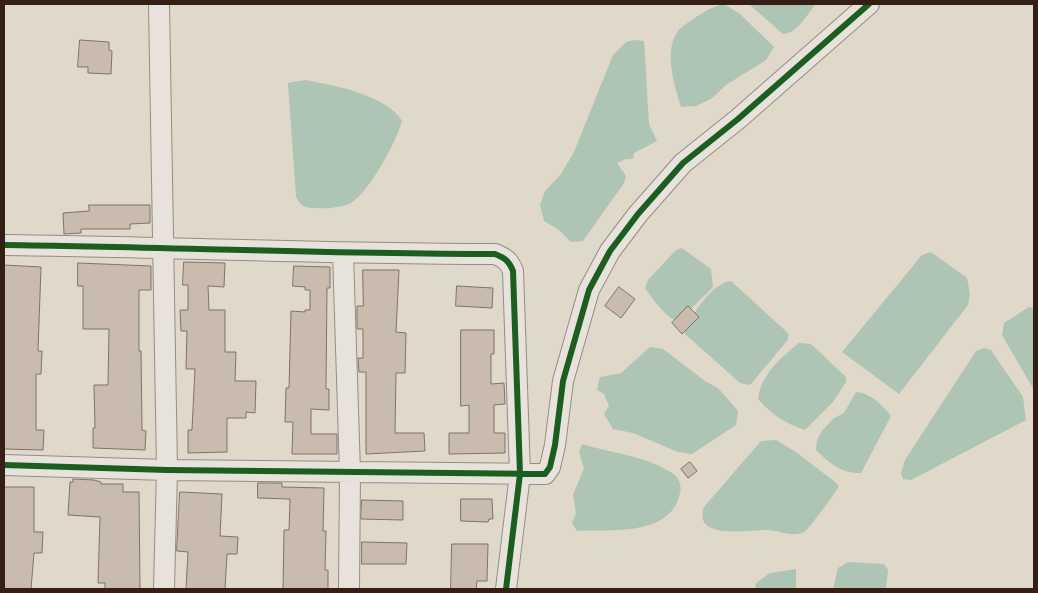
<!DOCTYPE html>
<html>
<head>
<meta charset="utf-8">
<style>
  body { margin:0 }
  #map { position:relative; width:1038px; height:593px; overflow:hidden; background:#e0d8c9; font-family:"Libre Bodoni",serif }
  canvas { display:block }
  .frame { position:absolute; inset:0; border:5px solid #351f15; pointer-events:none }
</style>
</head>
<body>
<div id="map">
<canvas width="1038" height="593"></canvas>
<div class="frame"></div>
</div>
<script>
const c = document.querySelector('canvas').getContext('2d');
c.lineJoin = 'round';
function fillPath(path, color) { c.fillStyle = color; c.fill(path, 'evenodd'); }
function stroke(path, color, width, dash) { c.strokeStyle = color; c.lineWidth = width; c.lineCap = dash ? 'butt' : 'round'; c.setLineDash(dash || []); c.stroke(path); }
fillPath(new Path2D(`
  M 724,4 L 740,14 L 774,47 L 766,60 L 726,85 L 711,99 L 696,106 L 681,107 C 675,87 663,51 678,31 C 681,27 688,23 693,19 C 704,12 711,7 724,4 Z
  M 749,4 L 816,4 C 807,14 798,33 783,34 Z
  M 635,40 L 644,41 L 649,124 L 657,141 L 634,153 L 633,159 L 626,159 L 617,163 L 626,176 L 624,183 L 583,241 L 571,242 L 559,230 L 544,221 L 540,205 L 545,191 L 561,174 L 574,152 L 613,55 L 626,42 Z
  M 305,80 C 333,85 387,95 402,121 C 397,141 369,192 351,203 C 343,207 327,209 317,208 C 306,208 301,207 296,197 L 288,83 Z
  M 682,248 L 711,269 L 713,287 L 678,322 C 664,316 654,300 645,288 L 648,280 L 676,250 Z
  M 931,252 L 967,278 L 970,294 L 968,305 L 899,394 L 842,352 L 922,255 Z
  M 731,281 L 789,334 L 787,341 L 750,385 L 740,383 L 685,334 L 684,329 C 695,313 710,284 731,281 Z
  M 1029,307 L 1034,308 L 1034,390 L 1002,335 L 1004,323 Z
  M 799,343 L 811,344 L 846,377 L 846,382 L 833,402 L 805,430 C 786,424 771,414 758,399 C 761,375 780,358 799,343 Z
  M 650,347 L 663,349 L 705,381 L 718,388 L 738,411 L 736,425 L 692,454 L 678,452 L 633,433 L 613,429 L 604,414 L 609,406 L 604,394 L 597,390 L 600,377 L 621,373 Z
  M 984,348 L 991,350 L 1023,397 L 1026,420 L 911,480 L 903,479 L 901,473 L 905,460 L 976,351 Z
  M 856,392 C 871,393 882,405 891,416 L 861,473 C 842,474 829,463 816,450 L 817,440 L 822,431 L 834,418 L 844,413 Z
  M 776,440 L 796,452 L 835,482 L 839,486 C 837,491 808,530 804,532 C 792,538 778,530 766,530 C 747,530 692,540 704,507 L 761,441 Z
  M 582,444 C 611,453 646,456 672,473 C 679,477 682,486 680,493 C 671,537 611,529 577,531 L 572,523 L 576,513 L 573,495 L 584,468 L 579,452 Z
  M 848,562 L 884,564 L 888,570 L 886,589 L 833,589 L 838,568 Z
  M 796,569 L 796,589 L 755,589 L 756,583 L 770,573 Z`), '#aec4b5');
const building = new Path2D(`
  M 80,40 L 109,42 L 109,50 L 112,51 L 111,74 L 88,73 L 88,67 L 78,67 Z
  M 89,205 L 150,205 L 150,223 L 130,224 L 130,229 L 81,229 L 81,233 L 64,234 L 63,213 L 89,211 Z
  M 184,262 L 225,263 L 224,287 L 208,286 L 209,310 L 225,310 L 225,352 L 236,352 L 235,381 L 256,381 L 255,413 L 246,412 L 246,418 L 227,418 L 227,452 L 188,453 L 188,430 L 192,430 L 195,369 L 186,369 L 187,331 L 181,331 L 180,310 L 188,310 L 188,285 L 183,285 Z
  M 78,263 L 151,266 L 151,290 L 139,290 L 139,351 L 141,351 L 142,430 L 146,431 L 145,450 L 93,448 L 93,428 L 95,428 L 94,385 L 108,385 L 109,329 L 83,329 L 83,286 L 78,286 Z
  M 4,265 L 41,267 L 38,351 L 42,351 L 41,374 L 36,374 L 36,430 L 44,430 L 43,450 L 4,449 Z
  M 294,266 L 330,267 L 330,288 L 327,288 L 326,389 L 329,389 L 329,410 L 311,409 L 311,434 L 337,434 L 337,454 L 292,454 L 293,422 L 285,422 L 286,388 L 289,388 L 291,311 L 305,312 L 305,310 L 310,310 L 310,290 L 305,290 L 305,287 L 293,286 Z
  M 363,270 L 399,270 L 396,332 L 406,333 L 405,373 L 396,373 L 395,433 L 424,433 L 425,451 L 366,454 L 366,372 L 359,372 L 358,358 L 363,358 L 363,329 L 357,329 L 357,306 L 363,306 Z
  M 457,286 L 493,288 L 492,308 L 456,306 Z
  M 619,287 L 635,299 L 621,318 L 605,306 Z
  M 688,306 L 699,317 L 682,334 L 672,323 Z
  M 461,330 L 494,330 L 494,354 L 491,354 L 491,384 L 504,383 L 505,404 L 494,405 L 494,433 L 505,433 L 505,453 L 449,454 L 449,433 L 469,433 L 469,405 L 461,406 Z
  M 690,462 L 697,471 L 688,478 L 681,469 Z
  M 73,479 L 94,480 L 101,482 L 101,484 L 123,484 L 123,492 L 139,492 L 140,589 L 105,589 L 105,583 L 98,583 L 100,517 L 68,515 L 70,482 L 73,482 Z
  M 258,483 L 282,483 L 282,487 L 324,488 L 323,531 L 326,531 L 325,570 L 328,570 L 328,589 L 283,589 L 284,530 L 289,530 L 290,499 L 258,498 Z
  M 4,487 L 34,487 L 34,532 L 43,532 L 42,553 L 34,553 L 31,589 L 4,589 Z
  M 180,492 L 222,494 L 220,536 L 238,537 L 237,554 L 227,554 L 225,589 L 186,589 L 188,552 L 177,551 Z
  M 461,499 L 492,499 L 493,519 L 489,519 L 488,522 L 461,521 Z
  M 362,500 L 403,501 L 403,520 L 361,519 Z
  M 362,542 L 407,543 L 406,564 L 362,564 Z
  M 452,544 L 488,544 L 487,581 L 477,581 L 476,589 L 451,589 Z`);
fillPath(building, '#c9bbae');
stroke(building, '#7c746c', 1);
const minor = new Path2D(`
  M 159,4 L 167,470 L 164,589
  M 4,245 C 167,247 331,254 495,254 C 505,258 509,261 513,271 L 520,474 L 506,589
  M 343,254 L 350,472 L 349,589
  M 4,465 L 167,470 L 545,474 L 550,467 L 555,445 L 563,381 L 589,290 L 610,251 L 638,214 L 683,163 L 738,119 L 869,4`);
stroke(minor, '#958d84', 22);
stroke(minor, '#e7e3dc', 20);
stroke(new Path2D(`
  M 4,245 C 167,247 331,254 495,254 C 505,258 509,261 513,271 L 520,474 L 506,589
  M 4,465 L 167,470 L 545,474 L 550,467 L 555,445 L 563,381 L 589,290 L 610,251 L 638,214 L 683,163 L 738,119 L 869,4`), '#1b5e20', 6);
</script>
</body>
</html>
